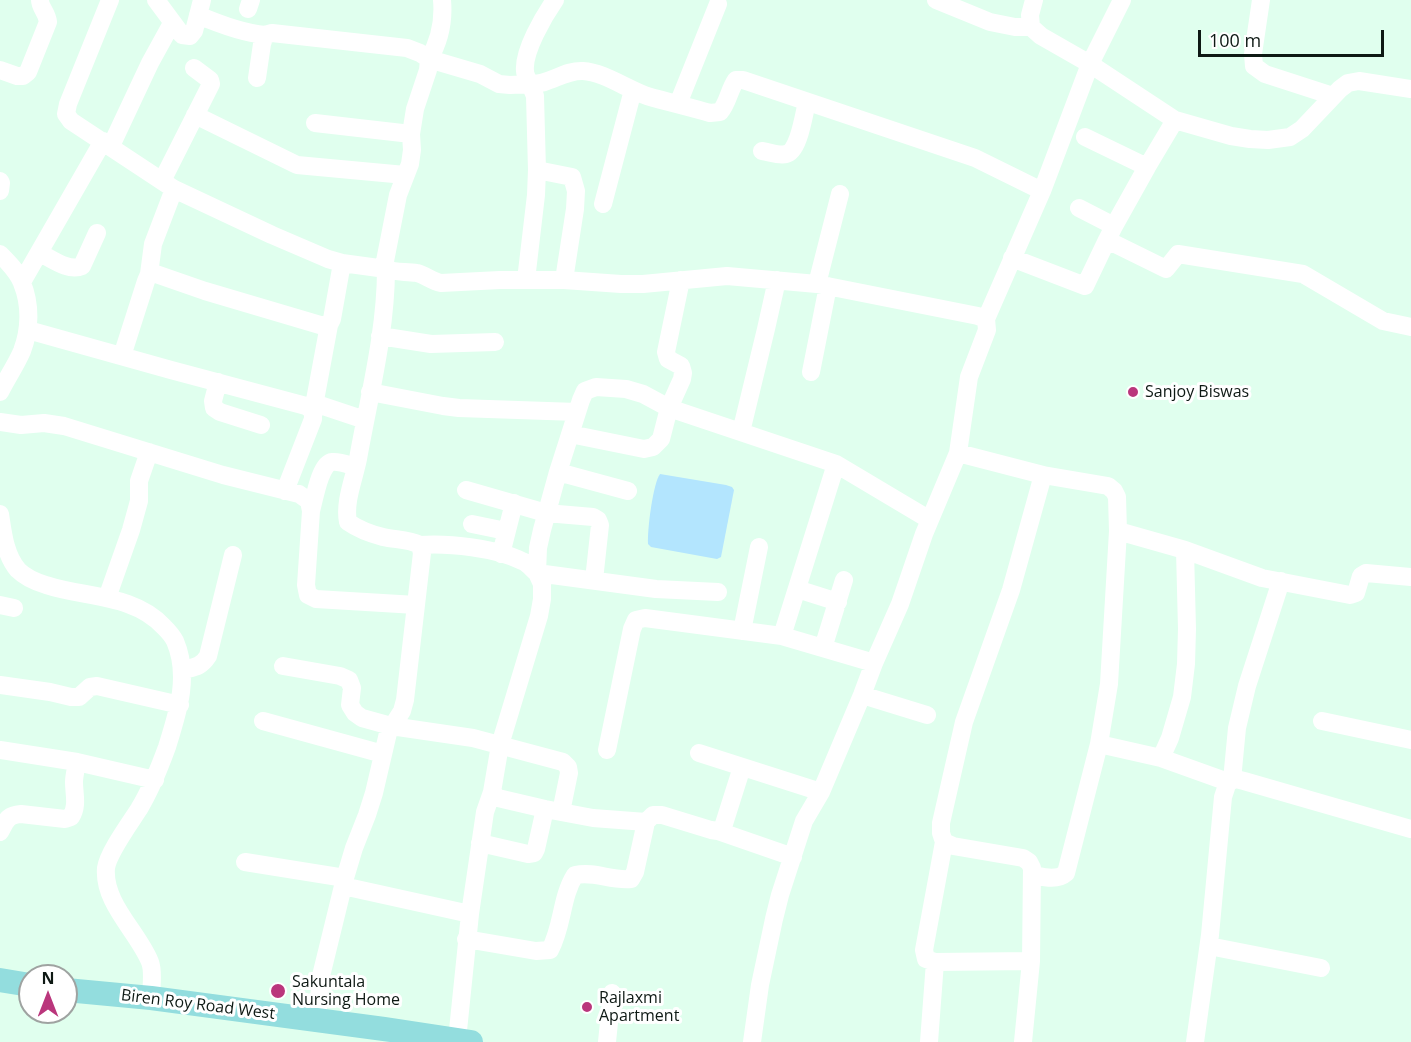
<!DOCTYPE html>
<html>
<head>
<meta charset="utf-8">
<style>
  body { margin:0 }
  #map { position:relative; width:1411px; height:1042px; overflow:hidden; background:#e0ffee; font-family:"Open Sans",sans-serif }
  canvas { display:block }
  .north { position:absolute; left:18px; top:964px; width:60px; height:60px; box-sizing:border-box; background:#fff; border:2px solid #9fa3a1; border-radius:50%; rotate:0deg; font-size:16px; font-weight:700; line-height:24px; text-align:center; color:#0e1914 }
  .north::after { content:''; display:block; margin:auto; width:21px; height:27px; background:#ba367c; clip-path:polygon(50% 0,100% 100%,50% 72%,0 100%) }
  .scale { position:absolute; left:1198px; top:30px; width:186px; height:27px; box-sizing:border-box; border:3px solid #0e1914; border-top:0; padding-left:8px; font-size:18px; line-height:21px; white-space:nowrap; color:#0e1914; -webkit-text-stroke:4px #fff; paint-order:stroke }
</style>
</head>
<body>
<div id="map">
<canvas width="1411" height="1042"></canvas>
<div class="north">N</div>
<div class="scale">100 m</div>
</div>
<script>
const c = document.querySelector('canvas').getContext('2d');
c.lineJoin = 'round';
function fillPath(path, color) { c.fillStyle = color; c.fill(path, 'evenodd'); }
function stroke(path, color, width, dash) { c.strokeStyle = color; c.lineWidth = width; c.lineCap = dash ? 'butt' : 'round'; c.setLineDash(dash || []); c.stroke(path); }
function drawText(font, color, halo, rows, align = 'center') {
  c.font = font + ' "Open Sans",sans-serif'; c.lineWidth = 6; c.setLineDash([]); c.textBaseline = 'middle'; c.strokeStyle = halo; c.fillStyle = color; for (const [text, x, y, turn = 0] of rows) {
    c.save(); c.translate(x, y); c.rotate((+turn || 0) * Math.PI / 180); c.textAlign = isNaN(turn) ? turn : align; if (halo) c.strokeText(text, 0, 0); c.fillText(text, 0, 0); c.restore();
  }
}
fillPath(new Path2D(`
  M 660,474 L 726,485 L 732,487 L 734,490 L 721,557 L 717,559 L 651,547 L 648,544 C 647,531 653,483 660,474 Z`), '#b3e5fe');
stroke(new Path2D(`
  M 110,0 L 68,104 L 66,114 L 71,121 L 174,189 L 272,235 L 328,259 L 342,263 L 386,269 C 386,332 369,397 358,459 C 354,479 344,502 348,522 C 358,529 371,534 383,537 C 396,540 408,539 420,545 L 422,553 L 405,700 L 402,711 L 388,733 L 374,793 L 367,815 L 354,848 L 345,878 L 321,976 L 317,1020
  M 156,0 L 182,35 L 190,36 L 194,31 L 202,0
  M 442,0 C 444,22 440,40 429,59 L 480,74 L 499,84 L 510,85 L 530,84 L 535,96 L 537,170 L 536,195 L 526,280
  M 555,0 C 544,16 523,51 525,71 C 525,75 528,80 530,84 C 549,85 564,70 583,71 C 603,72 627,89 647,96 C 668,102 689,107 710,113 L 720,112 C 728,103 729,90 736,80 L 743,80 L 975,158 L 1042,191
  M 936,0 L 990,22 L 1015,27 L 1031,27
  M 1034,0 L 1030,15 L 1031,27 L 1041,36 L 1090,64 L 1175,120 L 1231,136 L 1250,139 L 1268,140 L 1290,137 L 1302,129 L 1340,89 L 1348,83 L 1359,81 L 1411,89
  M 1261,0 L 1253,54 L 1254,66 L 1265,74 L 1333,96
  M 248,9 L 251,0
  M 198,15 C 219,24 242,33 265,35
  M 0,70 L 17,76 L 23,76 L 28,72 L 48,22 C 47,12 40,8 40,0
  M 257,78 L 262,44 L 265,35 L 272,33 L 407,48 L 420,53 L 429,59 L 428,70 L 415,109 L 411,134 L 412,150 L 410,164 L 398,195 L 385,261 L 386,269 C 396,273 406,271 417,273 C 425,275 432,281 441,283 L 500,280 L 564,280 L 621,284 L 643,284 L 727,276 L 817,284 L 978,316 L 986,319 L 987,330 L 969,377 L 958,453 L 924,534 L 900,604 L 874,663 L 862,695 L 821,792 L 804,821 L 780,895 L 774,919 L 760,985 L 752,1042
  M 678,104 L 718,4
  M 195,115 L 297,165 L 405,175
  M 315,123 L 411,134
  M 1085,137 L 1147,167 L 1175,120
  M 111,146 L 150,63 L 172,23
  M 762,151 C 770,152 779,156 786,154 C 799,152 804,113 807,102
  M 1147,167 L 1114,226 L 1107,240 L 1166,269 L 1178,254 L 1303,274 L 1383,321 L 1411,327
  M 537,170 L 572,177 L 576,191 L 575,209 L 564,280
  M 0,181 L 1,183 L 0,191
  M 162,181 L 211,84 L 210,80 L 194,68
  M 603,204 L 633,90
  M 1079,208 L 1114,226
  M 40,253 C 52,259 69,272 82,266 L 97,233
  M 0,254 C 8,262 18,272 22,283 C 31,305 30,330 22,351 C 16,365 7,378 0,392
  M 1012,258 L 1085,286 L 1107,240
  M 149,274 L 153,244 L 174,189
  M 22,282 L 103,141
  M 817,284 L 840,194
  M 986,319 L 1042,191 L 1090,64 L 1122,0
  M 28,330 L 171,370 L 306,406 L 313,411 L 313,419 L 285,491
  M 380,336 L 431,344 L 495,342
  M 122,356 L 146,281 L 149,274 L 156,274 L 205,291 L 320,325 L 329,325 L 332,319 L 342,263
  M 811,372 L 828,286
  M 218,382 L 213,401 L 214,408 L 220,412 L 261,425
  M 370,392 L 443,406 L 459,408 L 577,412
  M 314,403 L 365,420
  M 313,411 L 329,325
  M 0,422 L 21,425 L 44,423 L 64,426 L 223,475 L 299,494 L 309,501 L 311,511 L 306,585 L 308,595 L 316,599 L 416,605
  M 741,432 L 766,329 L 777,280
  M 570,434 L 644,449 L 653,447 L 661,439 L 669,408 L 682,379 L 683,373 L 681,366 L 668,359 L 666,352 L 681,280
  M 958,453 L 1043,475 L 1108,486 L 1114,491 L 1117,497 L 1118,531 L 1109,684 L 1099,744 L 1161,758 L 1170,738 L 1182,697 L 1186,664 L 1187,629 L 1185,550 L 1262,578 L 1350,595 L 1356,593 L 1361,576 L 1366,573 L 1411,577
  M 558,472 L 628,491
  M 466,490 L 546,513 L 593,517 L 598,520 L 600,525 L 594,580
  M 311,511 C 314,501 320,463 332,462 C 339,461 349,465 356,467
  M 0,514 C 3,533 5,555 18,570 C 25,577 36,582 46,585 C 85,598 134,594 164,627 C 168,631 172,635 175,641 C 190,676 178,712 167,747 C 159,769 151,789 139,809 C 130,823 108,853 106,868 C 103,903 138,932 150,962 C 154,972 151,987 151,998
  M 472,524 L 506,531
  M 1118,531 L 1185,550
  M 420,545 C 449,543 496,548 522,561 C 528,563 532,569 537,573 L 656,589 L 718,592
  M 501,554 L 514,503
  M 797,589 L 838,602
  M 107,598 L 131,530 L 139,501 L 139,481 L 149,452
  M 0,605 L 14,608
  M 742,631 L 759,547
  M 782,636 L 836,464
  M 823,648 L 844,580
  M 283,666 L 340,676 L 349,680 L 352,688 L 350,705 L 355,713 L 362,718 L 391,726 L 473,738 L 563,762 L 568,767 L 569,773 L 561,812
  M 183,670 C 195,667 201,667 208,656 L 233,555
  M 0,685 L 50,692 L 71,697 L 79,697 L 90,687 L 97,686 L 180,705
  M 862,695 L 927,715
  M 263,721 L 383,754
  M 1322,721 L 1411,740
  M 0,750 L 77,762 L 155,780
  M 607,750 L 632,629 L 636,620 L 645,618 L 782,636 L 874,663
  M 699,753 L 821,792
  M 1161,758 L 1228,782
  M 1232,780 L 1237,728 L 1247,686 L 1281,581
  M 646,822 L 593,818 L 545,809 L 498,798 L 492,792 L 500,745 L 539,616 L 542,599 L 542,584 L 537,573 L 538,548 L 542,530 L 558,472 L 581,400 L 585,391 L 596,387 L 626,389 L 643,394 L 669,408 L 836,464 L 930,520
  M 718,831 L 793,857
  M 0,832 C 6,821 7,815 21,814 L 65,819 L 71,817 C 78,806 74,794 74,782 C 74,776 76,769 77,762
  M 944,842 L 924,950 L 926,959 L 935,962 L 1031,961
  M 480,843 L 528,854 L 534,853 L 536,849 L 545,809
  M 245,862 L 345,878
  M 1033,875 C 1043,877 1057,881 1066,873 L 1099,744
  M 343,886 L 470,914
  M 466,939 L 536,951 L 550,950 C 563,926 561,897 575,875 C 596,871 610,881 631,879 L 635,872 L 646,822 L 653,815 L 662,815 L 711,830 L 718,831 L 723,827 L 742,767
  M 1209,946 L 1321,968
  M 457,1040 L 470,914 L 485,812 L 492,792
  M 607,1042 L 612,993
  M 929,1042 L 935,962
  M 1023,1042 L 1031,961 L 1032,868 L 1029,862 L 1023,858 L 953,846 L 944,842 L 941,833 L 941,823 L 964,722 L 1011,590 L 1043,475
  M 1195,1042 L 1210,935 L 1223,797 L 1228,782 L 1236,779 L 1244,781 L 1411,829`), '#fff', 18);
stroke(new Path2D(`
  M 0,980 L 30,985
  M 66,990 L 151,998 L 384,1029 L 471,1042`), '#93ddde', 24);
for (const [x, y, r, color] of [
  [1133,392,6,"#ba367c"],
  [278,991,8,"#ba367c"],
  [587,1007,6,"#ba367c"]
]) { const dot = new Path2D(); dot.arc(x, y, r, 0, 2 * Math.PI); c.fillStyle = color; c.fill(dot); stroke(dot, '#fff', 2); }
drawText('16px', '#0e1914', '#fff', [
  ["Sanjoy Biswas",1145,392],
  ["Sakuntala",292,982],
  ["Nursing Home",292,1000],
  ["Rajlaxmi",599,998],
  ["Apartment",599,1016]
], 'left');
drawText('16px', '#0e1914', '#fff', [
  ["Biren Roy Road West",198,1005,7]
]);
</script>
</body>
</html>
